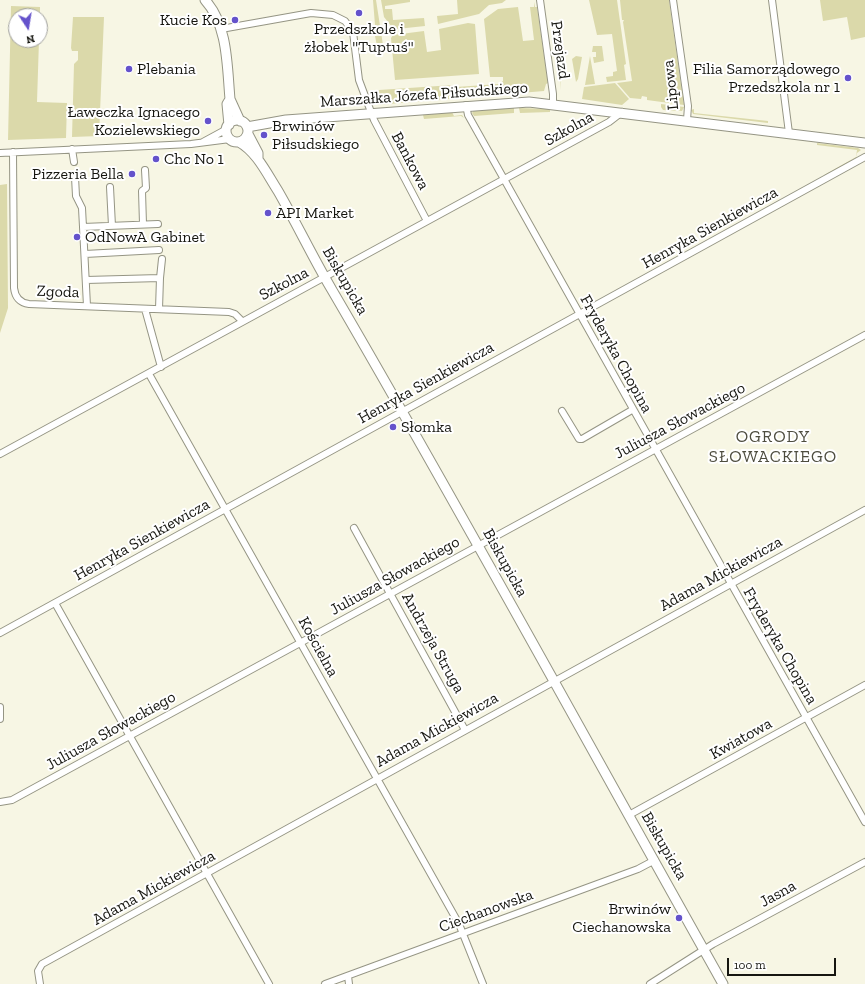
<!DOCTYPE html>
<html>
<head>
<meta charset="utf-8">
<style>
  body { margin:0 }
  #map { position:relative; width:865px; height:984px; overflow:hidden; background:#f7f6e4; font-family:"Zilla Slab",serif }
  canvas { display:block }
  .north { position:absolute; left:8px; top:8px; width:40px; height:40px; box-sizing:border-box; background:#fff; border:1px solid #a2a29f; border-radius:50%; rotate:168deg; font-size:11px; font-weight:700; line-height:16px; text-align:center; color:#161610 }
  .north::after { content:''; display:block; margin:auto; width:14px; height:18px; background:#6452cb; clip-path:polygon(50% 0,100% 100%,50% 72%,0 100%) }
  .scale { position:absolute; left:727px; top:958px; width:109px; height:18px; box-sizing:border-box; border:2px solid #161610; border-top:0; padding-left:5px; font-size:12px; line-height:14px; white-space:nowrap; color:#161610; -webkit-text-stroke:3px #fff; paint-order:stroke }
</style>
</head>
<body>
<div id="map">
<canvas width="865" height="984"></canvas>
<div class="north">N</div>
<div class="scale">100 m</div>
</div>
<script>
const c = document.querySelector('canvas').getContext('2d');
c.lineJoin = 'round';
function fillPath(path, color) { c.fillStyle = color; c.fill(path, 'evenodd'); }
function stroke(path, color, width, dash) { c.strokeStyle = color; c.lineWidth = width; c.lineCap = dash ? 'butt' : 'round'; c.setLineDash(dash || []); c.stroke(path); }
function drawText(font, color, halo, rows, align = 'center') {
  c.font = font + ' "Zilla Slab",serif'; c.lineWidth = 4; c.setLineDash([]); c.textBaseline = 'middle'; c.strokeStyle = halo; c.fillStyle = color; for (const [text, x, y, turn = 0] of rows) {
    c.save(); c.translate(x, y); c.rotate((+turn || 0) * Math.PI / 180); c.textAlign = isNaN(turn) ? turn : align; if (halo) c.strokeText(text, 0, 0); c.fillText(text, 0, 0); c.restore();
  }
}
fillPath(new Path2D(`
  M 373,0 L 376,0 L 383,45 L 377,46 L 373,26 L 375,25 Z
  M 381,0 L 410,0 L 410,2 L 385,6 L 385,9 L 392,9 L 393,20 L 424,18 L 425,26 L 397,29 L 392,27 L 384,17 Z
  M 457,0 L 506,0 L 502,3 L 489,5 L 479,14 L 438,24 L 437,16 L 458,14 Z
  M 589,0 L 617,0 L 626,64 L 624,65 L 626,80 L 607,82 L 606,77 L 613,76 L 613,72 L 617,71 L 612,34 L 597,35 Z
  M 620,0 L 669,0 L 684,105 L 647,100 L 647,97 L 642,96 L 641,99 L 630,98 L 617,83 L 632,81 L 623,22 L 624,20 L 622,20 Z
  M 820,0 L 865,0 L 865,37 L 851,40 L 847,17 L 823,21 Z
  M 534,2 L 535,7 L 537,7 L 548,83 L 546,84 L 544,91 L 377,105 L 375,93 L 379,90 L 453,85 L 456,87 L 499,84 L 503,81 L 503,77 L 490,77 L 484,19 L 498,9 L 518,7 L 523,41 L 534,40 L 530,7 L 534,7 Z
  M 11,6 L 40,7 L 40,16 L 16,16 L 16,40 L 39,40 L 37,102 L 67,103 L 66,138 L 8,140 Z
  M 73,17 L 104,17 L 99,136 L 72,137 L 74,64 L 78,60 L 78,51 L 72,51 L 71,48 Z
  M 468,23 L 475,24 L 479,74 L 395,80 L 391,38 L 393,35 L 424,31 L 427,52 L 441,50 L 439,29 Z
  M 593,46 L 602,46 L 604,61 L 594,63 L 593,57 L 596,57 L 596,52 L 592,52 Z
  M 556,52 L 558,52 L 562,72 L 568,73 L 569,76 L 560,77 L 561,90 Z
  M 576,56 L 582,57 L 578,79 L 576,82 L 572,59 Z
  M 590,56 L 595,84 L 585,85 Z
  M 615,83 L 629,99 L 622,105 L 582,99 L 584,87 Z
  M 661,104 L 684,107 L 682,111 L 663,110 L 661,107 Z
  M 514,108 L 514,113 L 474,116 L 472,113 L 474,110 Z
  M 519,108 L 550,109 L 550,112 L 520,113 Z
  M 694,109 L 694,113 L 768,121 L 768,123 L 693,114 L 691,110 Z
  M 452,112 L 454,116 L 462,115 L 464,118 L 461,116 L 424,119 L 423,115 Z
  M 817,143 L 858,148 L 861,150 L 857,153 L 856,158 L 852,160 L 853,161 L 825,177 L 824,175 L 856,157 L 857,150 L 817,145 Z
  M 7,184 L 8,308 L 0,333 L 0,185 Z`), '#dbd9aa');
const street = new Path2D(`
  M 540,0 L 553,94 L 553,104
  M 673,0 L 688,106 L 687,120
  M 772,0 L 789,133
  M 221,29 L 311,13 L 333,15 L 345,21 L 353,32 L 359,80 L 374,120 L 427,221
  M 466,105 L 468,115 L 865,822
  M 203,142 L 227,129
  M 72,149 L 74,162
  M 13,152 L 14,288 C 15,297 20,303 29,304 L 229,312 L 235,314 L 242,321
  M 0,153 L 191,144 L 230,139
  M 75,177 L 76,196 L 82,208 L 83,227 L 87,306
  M 110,187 L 112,226
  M 143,224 L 142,191 L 146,188 L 145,170
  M 83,227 L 158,224
  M 85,254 L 159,250
  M 160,278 L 162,259
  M 86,280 L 160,278 L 159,309
  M 145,309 L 161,367
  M 149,374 L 459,924 L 483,984
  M 562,411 L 579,439 L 582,439 L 632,410
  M 0,454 L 609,122 L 622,112
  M 354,528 L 465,730
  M 55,603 L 269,984
  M 0,633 L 865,157
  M 0,707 L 0,719
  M 0,802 L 12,800 L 865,335
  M 629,815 L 865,685
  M 348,976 L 349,984
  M 40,984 L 38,971 L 42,964 L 865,510
  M 325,984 L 638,869 L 655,860
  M 650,984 L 713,944 L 865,862`);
const secondary = new Path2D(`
  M 205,0 C 228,25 227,66 230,99 L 227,104 L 229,125
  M 230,99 L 240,121
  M226 131a11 11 0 1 1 22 0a11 11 0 1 1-22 0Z
  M 247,127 L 286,120 L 529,102 L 865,143
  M 248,134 L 258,153 L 258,159
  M 239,142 C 257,152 267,174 278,191 C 297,224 313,258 332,290 C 466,519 593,753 723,984`);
stroke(street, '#959584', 8);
stroke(secondary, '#959584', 11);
stroke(street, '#fff', 6);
stroke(secondary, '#fff', 9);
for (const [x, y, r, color] of [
  [359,13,4,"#6452cb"],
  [235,20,4,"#6452cb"],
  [129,69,4,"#6452cb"],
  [848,78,4,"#6452cb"],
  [208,121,4,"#6452cb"],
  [264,135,4,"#6452cb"],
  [156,159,4,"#6452cb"],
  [132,174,4,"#6452cb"],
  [268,213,4,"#6452cb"],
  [77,237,4,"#6452cb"],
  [393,427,4,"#6452cb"],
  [679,918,4,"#6452cb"]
]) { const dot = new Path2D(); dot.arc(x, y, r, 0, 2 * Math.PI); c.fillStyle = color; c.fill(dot); stroke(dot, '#fff', 1.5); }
drawText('16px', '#161610', '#fff', [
  ["Kucie Kos",227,20,"right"],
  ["Przedszkole i",359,29,"center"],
  ["żłobek \"Tuptuś\"",359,47,"center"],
  ["Plebania",137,69],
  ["Filia Samorządowego",840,69,"right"],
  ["Przedszkola nr 1",840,87,"right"],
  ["Ławeczka Ignacego",200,112,"right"],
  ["Kozielewskiego",200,130,"right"],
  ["Brwinów",272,126],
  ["Piłsudskiego",272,144],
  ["Chc No 1",164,159],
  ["Pizzeria Bella",124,174,"right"],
  ["API Market",276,213],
  ["OdNowA Gabinet",85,237],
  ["Słomka",401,427],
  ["Brwinów",671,909,"right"],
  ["Ciechanowska",671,927,"right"]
], 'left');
drawText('16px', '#161610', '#fff', [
  ["Przejazd",560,50,82],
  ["Lipowa",671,85,-96],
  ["Marszałka Józefa Piłsudskiego",424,95,-4],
  ["Szkolna",569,129,-29],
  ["Bankowa",410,161,62],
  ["Henryka Sienkiewicza",710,228,-29],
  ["Biskupicka",345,281,60],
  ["Szkolna",284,284,-28],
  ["Zgoda",58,292,2],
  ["Fryderyka Chopina",616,354,61],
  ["Henryka Sienkiewicza",426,383,-29],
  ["Juliusza Słowackiego",680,421,-28],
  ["Henryka Sienkiewicza",142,540,-29],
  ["Biskupicka",505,563,61],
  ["Adama Mickiewicza",721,574,-29],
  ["Juliusza Słowackiego",395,576,-29],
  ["Andrzeja Struga",433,643,61],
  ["Fryderyka Chopina",780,646,60],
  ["Kościelna",318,647,61],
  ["Adama Mickiewicza",437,730,-29],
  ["Juliusza Słowackiego",111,731,-29],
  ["Kwiatowa",741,739,-29],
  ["Biskupicka",664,846,60],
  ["Adama Mickiewicza",154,888,-29],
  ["Jasna",778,894,-29],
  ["Ciechanowska",486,911,-20]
]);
c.letterSpacing = '1px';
drawText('17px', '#4e4d3f', '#fff', [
  ["OGRODY",773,437],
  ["SŁOWACKIEGO",773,457]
]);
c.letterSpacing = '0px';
</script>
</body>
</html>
